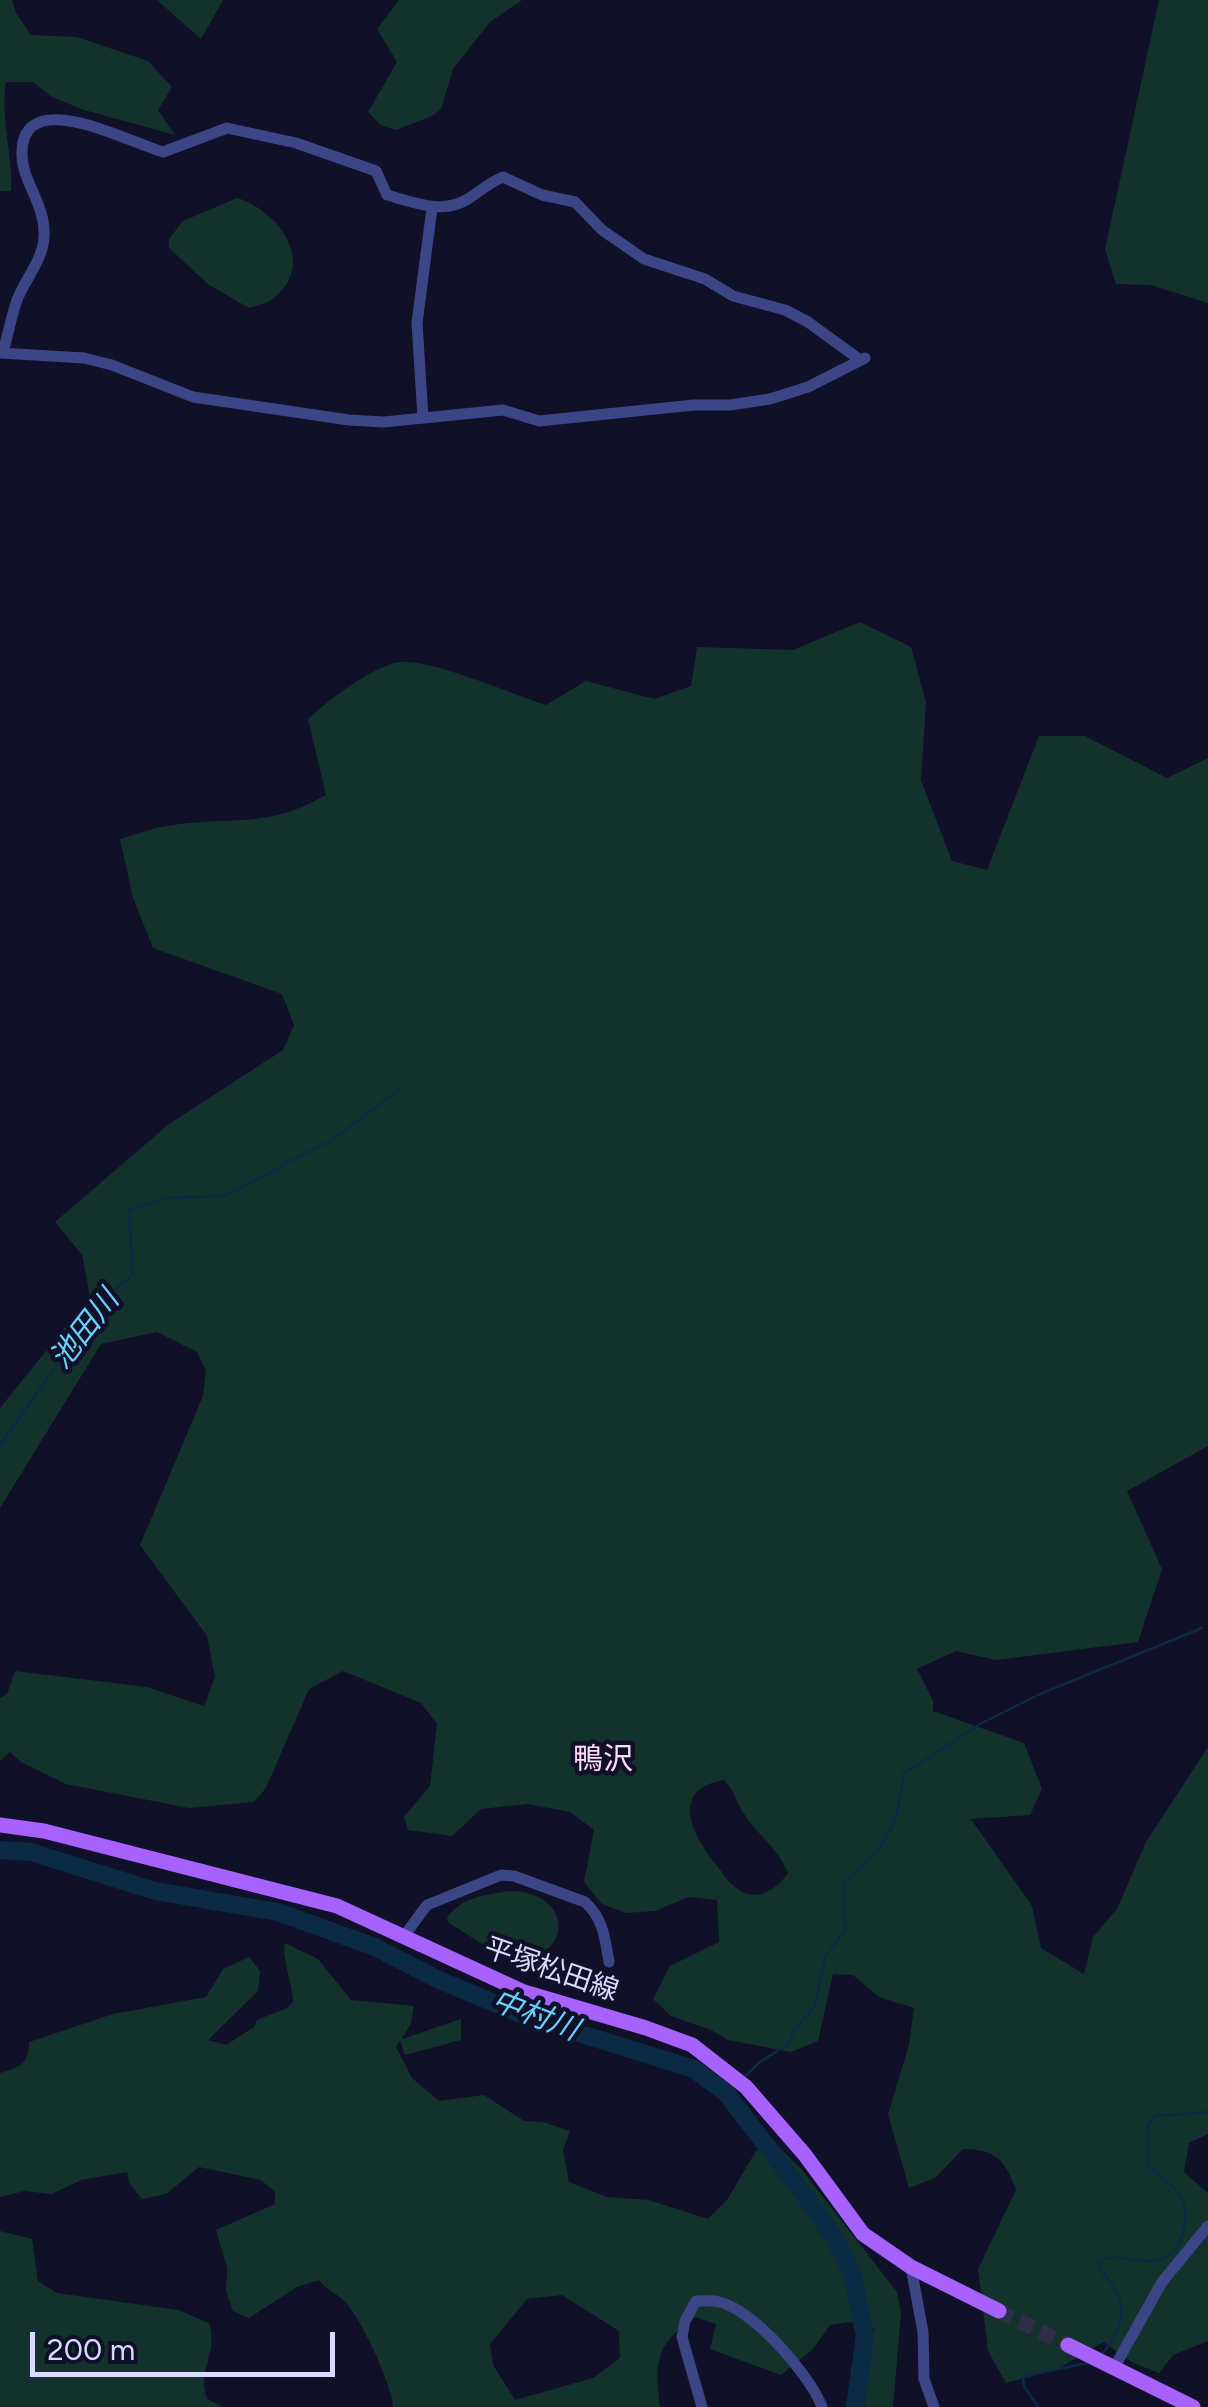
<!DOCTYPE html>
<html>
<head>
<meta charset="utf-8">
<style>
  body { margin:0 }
  #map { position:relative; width:1208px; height:2407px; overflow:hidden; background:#101028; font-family:Figtree,sans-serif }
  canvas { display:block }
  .scale { position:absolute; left:30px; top:2332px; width:305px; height:45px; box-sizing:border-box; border:5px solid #d8dafe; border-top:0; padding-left:12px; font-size:30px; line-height:35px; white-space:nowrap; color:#d8dafe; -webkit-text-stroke:8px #101028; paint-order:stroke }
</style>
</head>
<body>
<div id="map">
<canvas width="1208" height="2407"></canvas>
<div class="scale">200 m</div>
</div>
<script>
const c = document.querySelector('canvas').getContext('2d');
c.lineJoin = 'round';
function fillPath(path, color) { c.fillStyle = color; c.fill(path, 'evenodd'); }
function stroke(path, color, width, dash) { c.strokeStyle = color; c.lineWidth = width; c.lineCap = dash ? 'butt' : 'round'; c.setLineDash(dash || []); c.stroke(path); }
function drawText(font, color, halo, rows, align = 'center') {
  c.font = font + ' Figtree,"Noto Sans JP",sans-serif'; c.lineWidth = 9; c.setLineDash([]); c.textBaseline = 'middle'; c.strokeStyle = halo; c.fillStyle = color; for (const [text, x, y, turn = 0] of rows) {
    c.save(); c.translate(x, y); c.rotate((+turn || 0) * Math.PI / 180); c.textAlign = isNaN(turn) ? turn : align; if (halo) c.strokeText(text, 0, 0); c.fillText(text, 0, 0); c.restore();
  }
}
fillPath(new Path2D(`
  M 0,0 L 12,0 L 16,13 L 31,35 L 77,37 L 148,61 L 172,87 L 158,110 L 175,135 L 84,110 L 52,97 L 33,82 L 6,82 C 0,117 13,154 11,191 L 0,191 Z
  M 157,0 L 223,0 L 201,39 Z
  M 399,0 L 522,0 L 490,22 L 453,69 L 441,109 L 432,116 L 396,130 L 381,125 L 368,112 L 397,62 L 377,29 Z
  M 1159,0 L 1208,0 L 1208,303 L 1151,285 L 1116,284 L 1105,249 Z
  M 237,198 C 280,211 319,266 271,300 C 265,304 255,306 249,308 L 209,285 L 169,248 L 169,239 L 183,221 Z
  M 860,622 L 911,647 L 926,702 L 921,780 L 952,861 L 987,870 L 1039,736 L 1085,736 L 1167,778 L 1208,758 L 1208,1446 L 1127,1491 L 1162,1569 L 1138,1642 L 996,1660 L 956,1651 L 917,1669 L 933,1701 L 933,1711 L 1024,1743 L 1042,1789 L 1030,1815 L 971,1819 L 1032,1906 L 1041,1948 L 1084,1974 L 1093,1937 L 1117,1909 L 1146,1842 L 1208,1747 L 1208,2134 L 1189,2143 L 1184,2172 L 1208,2193 L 1208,2341 L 1173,2355 L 1159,2373 L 1133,2363 L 1104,2342 L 1056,2370 L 1006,2383 L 988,2351 L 978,2269 L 1016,2190 C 1005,2160 996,2149 963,2149 L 935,2178 L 909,2188 L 888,2114 L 909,2045 L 914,2008 L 879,1997 L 853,1975 L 833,1974 L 818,2041 L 791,2052 L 728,2040 L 711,2030 L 671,2016 L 653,1999 L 670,1966 L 719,1942 L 717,1900 L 689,1897 L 655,1911 L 626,1913 L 602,1904 L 584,1882 L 594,1830 L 570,1812 L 528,1804 L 481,1809 L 452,1836 L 408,1830 L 404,1817 L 430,1786 L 437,1724 L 421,1703 L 343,1671 L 309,1689 L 266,1788 L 254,1802 L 189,1808 L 66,1784 L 21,1762 L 10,1752 L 0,1761 L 0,1698 L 7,1694 L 15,1671 L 147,1687 L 204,1706 L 215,1677 L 207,1636 L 140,1545 L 203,1396 L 206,1371 L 197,1352 L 157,1332 L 101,1344 L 0,1508 L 0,1408 L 90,1296 L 82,1255 L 55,1222 L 169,1124 L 283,1050 L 294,1025 L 282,994 L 153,948 L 133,898 L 120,839 C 137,834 155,827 173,825 C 236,816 266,829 326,795 L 308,719 C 328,700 367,671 394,663 C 421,654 514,695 546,705 L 586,681 L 654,699 L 691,686 L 697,647 L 793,650 ZM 724,1780 C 735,1790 736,1803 744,1814 C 758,1835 779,1850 788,1873 C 780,1885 764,1898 749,1894 C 732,1890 725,1876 715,1863 C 691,1833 670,1789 724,1780 Z
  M 513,1891 C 581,1895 566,1967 513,1957 C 492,1953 468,1934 449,1923 L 447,1918 C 460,1897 490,1893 513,1891 Z
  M 285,1943 L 318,1959 L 351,2000 L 414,2006 L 411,2023 L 402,2039 L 461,2019 L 461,2040 L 405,2055 L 400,2040 L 396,2047 L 412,2078 L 439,2101 L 484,2095 L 524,2121 L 543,2122 L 570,2131 L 563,2150 L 569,2182 L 607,2197 L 649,2200 L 708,2219 L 727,2200 L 756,2151 L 774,2142 L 803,2171 L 897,2292 L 901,2313 L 893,2407 L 864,2407 L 874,2328 L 849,2322 L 830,2325 L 813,2349 L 781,2375 L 710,2349 L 716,2324 L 695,2317 C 655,2345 655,2361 660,2407 L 393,2407 C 392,2385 360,2315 343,2300 C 335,2292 326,2290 319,2280 L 297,2287 L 249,2318 L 233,2311 L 226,2291 L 227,2268 L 216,2230 L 275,2204 L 275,2192 L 261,2180 L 199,2167 L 166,2194 L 142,2199 L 129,2183 L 127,2172 L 81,2180 L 52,2194 L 24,2191 L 0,2197 L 0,2073 C 20,2067 29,2064 29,2042 L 113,2014 L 206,1997 L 223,1969 L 249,1957 L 260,1971 L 258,1991 L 208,2040 L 226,2045 L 254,2027 L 257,2020 L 287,2008 L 293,2002 C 293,1984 281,1957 285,1943 ZM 562,2295 L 619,2331 L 620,2358 L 593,2378 L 515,2400 L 493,2365 L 490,2344 L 527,2299 Z
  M 0,2231 L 32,2239 L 38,2281 L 57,2293 L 178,2310 L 209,2323 C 219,2356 196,2368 207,2399 L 223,2407 L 0,2407 Z`), '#13322b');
stroke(new Path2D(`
  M 0,1445 L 104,1299 L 133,1274 L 129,1210 L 167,1198 L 226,1196 L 336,1137 L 401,1088
  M 743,2078 L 760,2062 L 788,2044 L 794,2030 L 815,2006 L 825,1957 L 845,1930 L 844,1882 C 885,1847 899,1828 903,1774 L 980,1724 L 1040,1694 L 1202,1628
  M 726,2093 L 734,2087
  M 1103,2353 C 1128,2322 1128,2298 1100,2270 L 1100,2262 C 1126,2245 1175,2290 1185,2221 C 1189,2193 1168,2182 1148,2167 L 1148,2125 L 1155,2116 L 1208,2112
  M 1038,2407 L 1024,2386 L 1023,2376 L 1088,2363`), '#0b2b45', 2.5);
stroke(new Path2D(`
  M 0,1850 L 31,1852 L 155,1891 L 278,1912 L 375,1947 L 439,1980 L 533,2019 L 694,2069 L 726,2093 L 806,2197 L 834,2238 L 852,2273 L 865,2335 L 855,2407`), '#0b2b45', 18);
stroke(new Path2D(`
  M 999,2311 L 1068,2345`), '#2e2e48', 15, [15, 8]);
stroke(new Path2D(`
  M 3,352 C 8,335 11,317 17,300 C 25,279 43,260 44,237 C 46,205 23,183 22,156 C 19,82 130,143 163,152 L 227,128 L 296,143 L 376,171 L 387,195 C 413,202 443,215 468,199 C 480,191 489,183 503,177 L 542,195 L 575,202 L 602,230 L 644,259 L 705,279 L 733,296 L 785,310 L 808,322 L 860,360
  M 0,353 L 84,358 L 112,365 L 193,397 L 349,420 L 384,422 L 503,410 L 539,421 L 694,405 L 730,405 L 770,399 L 808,387 L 865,358
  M 423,418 L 417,323 L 432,208
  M 404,1936 L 427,1905 L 501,1875 L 514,1876 L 585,1902 C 603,1918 605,1938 609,1962
  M 911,2267 L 923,2332 L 924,2379 L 934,2407
  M 1114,2368 L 1162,2282 L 1208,2226
  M 702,2407 L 682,2337 L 685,2321 L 696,2301 C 703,2301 712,2300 719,2302 C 754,2310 810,2375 822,2407`), '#3c4686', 11);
stroke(new Path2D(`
  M 0,1825 L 44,1831 L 337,1906 L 524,1992 L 646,2028 L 692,2045 L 746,2087 L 805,2155 L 863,2234 L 911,2267 L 999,2311
  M 1068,2345 L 1193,2407`), '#a761fc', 15);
drawText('28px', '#d8dafe', '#101028', [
  ["平塚松田線",551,1970,19]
]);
drawText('italic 30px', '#68d1fc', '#101028', [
  ["池田川",85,1330,-52],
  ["中村川",535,2016,21]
]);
drawText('30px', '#fedaf7', '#101028', [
  ["鴨沢",603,1760]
]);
</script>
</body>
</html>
